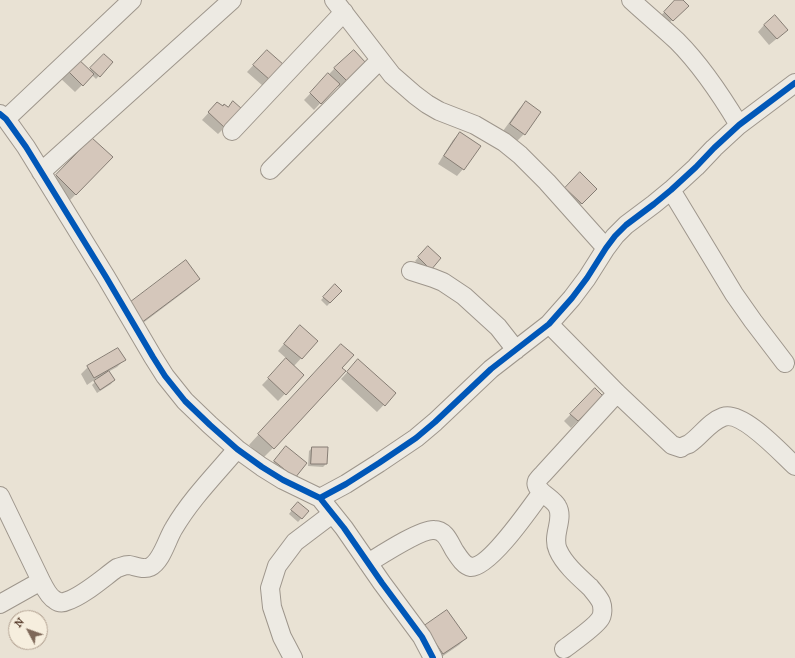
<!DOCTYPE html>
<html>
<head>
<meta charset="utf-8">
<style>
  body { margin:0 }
  #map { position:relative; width:795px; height:658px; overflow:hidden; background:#e9e2d4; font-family:"IM FELL French Canon",serif }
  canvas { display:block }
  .north { position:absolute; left:8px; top:610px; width:40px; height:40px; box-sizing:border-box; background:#f6eede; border:1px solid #af9e8e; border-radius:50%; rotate:311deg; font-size:11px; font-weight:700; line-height:16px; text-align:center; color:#442717 }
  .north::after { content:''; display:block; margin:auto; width:14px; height:18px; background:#7e6859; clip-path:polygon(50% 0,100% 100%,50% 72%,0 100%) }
</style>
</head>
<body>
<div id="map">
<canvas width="795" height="658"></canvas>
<div class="north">N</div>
</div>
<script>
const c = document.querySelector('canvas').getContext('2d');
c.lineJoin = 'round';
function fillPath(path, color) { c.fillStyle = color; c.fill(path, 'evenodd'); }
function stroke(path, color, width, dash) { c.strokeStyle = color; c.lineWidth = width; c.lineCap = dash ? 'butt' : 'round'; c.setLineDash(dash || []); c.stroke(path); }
fillPath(new Path2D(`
  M 677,0 L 682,0 L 687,6 L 665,27 L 657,19 Z
  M 764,25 L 780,36 L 769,45 L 758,32 Z
  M 104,55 L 112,62 L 96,79 L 92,75 L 75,92 L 58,76 L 76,58 L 89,71 Z
  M 260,58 L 270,79 L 263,86 L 247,72 Z
  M 335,68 L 358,70 L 339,87 L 337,85 L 314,110 L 304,100 Z
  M 526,103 L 524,134 L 517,141 L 503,131 L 519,109 Z
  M 211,110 L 225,127 L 218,134 L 202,120 Z
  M 460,133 L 463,169 L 457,176 L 438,164 L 453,140 Z
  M 92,139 L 76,194 L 65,205 L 46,186 Z
  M 580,174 L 582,203 L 575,210 L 559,195 Z
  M 428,247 L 440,258 L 427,272 L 415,261 Z
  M 186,261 L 198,278 L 188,289 L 131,332 Z
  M 335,286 L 341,291 L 327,306 L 321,300 Z
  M 293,333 L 317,341 L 294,366 L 303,375 L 278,401 L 262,385 L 287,359 L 278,351 Z
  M 118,349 L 124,360 L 117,367 L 108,372 L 114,380 L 111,384 L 97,393 L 92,385 L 98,379 L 97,378 L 87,385 L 81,374 L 88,367 Z
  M 331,355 L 341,368 L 273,448 L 263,458 L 249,445 Z
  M 352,367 L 395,393 L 377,412 L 341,379 Z
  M 595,390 L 602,396 L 571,428 L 564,421 Z
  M 286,447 L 294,477 L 268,468 Z
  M 312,448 L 326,464 L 323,467 L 308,466 L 309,451 Z
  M 295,506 L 308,511 L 298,522 L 289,514 Z
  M 418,634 L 466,638 L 459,645 L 440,658 Z`), '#0003');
const building = new Path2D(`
  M 675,0 L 683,0 L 689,6 L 673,21 L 664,12 Z
  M 775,15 L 788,30 L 777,39 L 764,25 Z
  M 267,50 L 284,65 L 270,80 L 253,65 Z
  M 354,50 L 366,63 L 347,81 L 334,68 Z
  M 104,54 L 113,62 L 100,77 L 90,68 Z
  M 76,57 L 94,74 L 83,86 L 65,68 Z
  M 328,73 L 340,84 L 321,104 L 310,93 Z
  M 233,101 L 242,109 L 225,128 L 208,112 L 217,102 L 223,106 L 224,104 L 228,107 Z
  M 526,101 L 541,112 L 525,135 L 510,124 Z
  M 460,132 L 481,146 L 464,170 L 444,156 Z
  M 92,138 L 113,157 L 76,195 L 56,175 Z
  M 580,172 L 597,189 L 582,204 L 565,188 Z
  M 428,246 L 441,258 L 431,270 L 418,257 Z
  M 186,260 L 200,279 L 141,323 L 128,304 Z
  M 335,284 L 342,291 L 330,303 L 323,297 Z
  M 300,325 L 318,341 L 302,359 L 284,344 Z
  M 341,344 L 354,355 L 342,368 L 346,371 L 274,449 L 258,434 Z
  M 118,348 L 126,360 L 94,378 L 87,366 Z
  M 286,358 L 304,375 L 286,395 L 268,378 Z
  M 358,359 L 396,393 L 385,406 L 347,372 Z
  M 109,371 L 115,380 L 100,390 L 94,381 Z
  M 595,388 L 603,396 L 578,421 L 570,414 Z
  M 286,446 L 307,463 L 295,478 L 274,461 Z
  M 312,447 L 328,447 L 327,464 L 311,464 Z
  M 298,502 L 309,511 L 302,519 L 291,510 Z
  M 447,610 L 467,638 L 443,654 L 424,626 Z`);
fillPath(building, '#d5c7bb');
stroke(building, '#867d74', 1);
const minor = new Path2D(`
  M 334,0 L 392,75 L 415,95 L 427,104 L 439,111 L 475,125 L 504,142 L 520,155 L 547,182 L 606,248
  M 631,0 C 646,14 662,27 677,41 C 702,66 721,95 739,125
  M 0,114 L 6,119 L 26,147 L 106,277 L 153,357 L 165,376 L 185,401 L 210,425 L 237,449 L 262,467 L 283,480 L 320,498 L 344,528 L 382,583 L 405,614 L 422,637 L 433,658
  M 6,119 L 132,0
  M 232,131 L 344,12
  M 270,170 L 380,60
  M 41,172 L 232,0
  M 671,190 L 734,294 L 753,321 L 785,363
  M 411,271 L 433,278 L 443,282 L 464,296 L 498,327 L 516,350
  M 549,324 L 617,393 L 672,445 L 681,448 C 683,446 686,445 689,444 C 701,436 709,422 723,417 C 742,410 781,453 795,466
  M 0,496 L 41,581 C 44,587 49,597 55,600 C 59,603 63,603 67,601 C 83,596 103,578 117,568 C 121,567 124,565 129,565 C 135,566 144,570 150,567 C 162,561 167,539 174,528 C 191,499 215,475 237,449
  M 320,498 L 346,484 L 379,463 L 416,438 L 435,422 L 491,369 L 549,324 L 572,298 L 587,278 L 606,248 L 615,236 L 626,225 L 654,204 L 671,190 L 696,167 L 714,148 L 739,125 L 795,83
  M 368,563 C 381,555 421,529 434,530 C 445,530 449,541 454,550 C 458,556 464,566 471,567 C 490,567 531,507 542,492
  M 0,604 L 41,581
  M 564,649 C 573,642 594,628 600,619 C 603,615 603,607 601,602 C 598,596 594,592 590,587 C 579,577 564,564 558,550 C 551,535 565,519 557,506 C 553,498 533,490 537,481 C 538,479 541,476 543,474 L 617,393
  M 293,658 L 282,637 L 272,607 L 270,588 L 277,566 L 295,542 L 332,514`);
stroke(minor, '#9e968c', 20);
stroke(minor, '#edeae3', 18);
stroke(new Path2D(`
  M 0,114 L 6,119 L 26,147 L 106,277 L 153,357 L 165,376 L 185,401 L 210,425 L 237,449 L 262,467 L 283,480 L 320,498 L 344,528 L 382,583 L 405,614 L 422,637 L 433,658
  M 320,498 L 346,484 L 379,463 L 416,438 L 435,422 L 491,369 L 549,324 L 572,298 L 587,278 L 606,248 L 615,236 L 626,225 L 654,204 L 671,190 L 696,167 L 714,148 L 739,125 L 795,83`), '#0057b8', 6);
</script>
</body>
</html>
